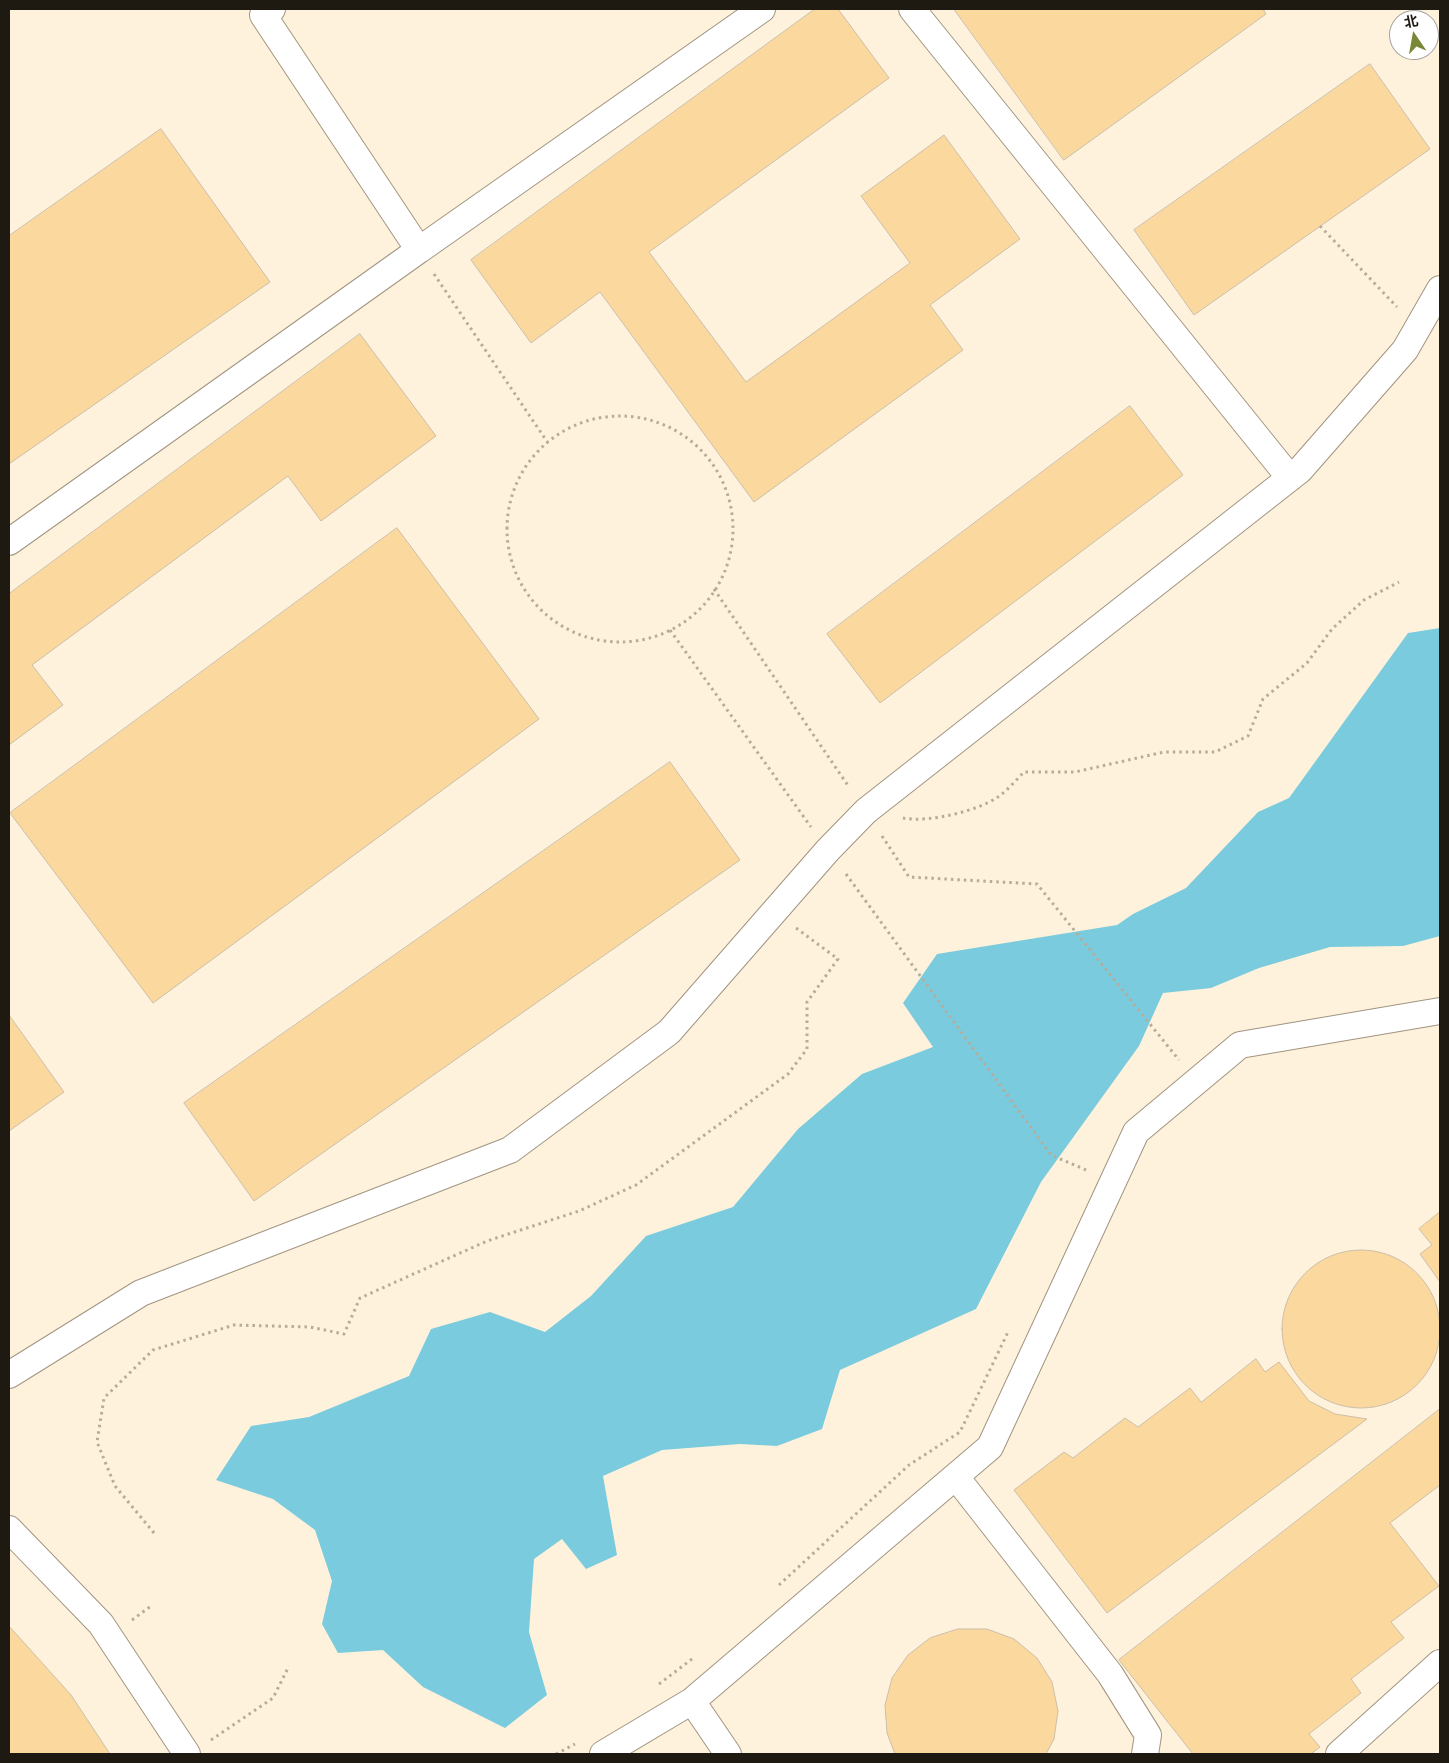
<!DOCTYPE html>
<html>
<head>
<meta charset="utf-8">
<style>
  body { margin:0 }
  #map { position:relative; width:1449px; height:1763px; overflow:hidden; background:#fff2dc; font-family:"PT Serif","Noto Sans SC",serif }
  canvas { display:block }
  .frame { position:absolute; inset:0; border:10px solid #1e1a12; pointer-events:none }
  .north { position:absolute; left:1389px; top:10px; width:50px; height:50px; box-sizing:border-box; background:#fff; border:1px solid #a5a3a0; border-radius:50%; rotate:348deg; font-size:14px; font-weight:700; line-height:20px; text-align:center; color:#1e1a12 }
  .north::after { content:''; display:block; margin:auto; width:18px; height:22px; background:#798836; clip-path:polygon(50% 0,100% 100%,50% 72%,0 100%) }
</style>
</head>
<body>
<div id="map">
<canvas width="1449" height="1763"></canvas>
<div class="frame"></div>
<div class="north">北</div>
</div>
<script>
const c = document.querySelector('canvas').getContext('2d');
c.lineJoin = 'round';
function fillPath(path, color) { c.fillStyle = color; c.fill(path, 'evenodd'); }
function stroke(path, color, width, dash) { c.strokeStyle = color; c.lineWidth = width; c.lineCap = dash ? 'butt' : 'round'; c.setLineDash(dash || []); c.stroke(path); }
fillPath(new Path2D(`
  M 1440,628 L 1440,936 L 1403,946 L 1330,947 L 1259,968 L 1211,988 L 1163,993 L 1139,1046 L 1041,1182 L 976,1309 L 840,1370 L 822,1429 L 777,1446 L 740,1444 L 662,1450 L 603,1476 L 617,1555 L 586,1569 L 562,1539 L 534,1559 L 529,1632 L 547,1695 L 505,1728 L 423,1687 L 383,1650 L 338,1653 L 322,1624 L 332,1581 L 315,1530 L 273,1499 L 216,1480 L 251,1426 L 309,1417 L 409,1376 L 431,1329 L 490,1312 L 545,1332 L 591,1296 L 646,1236 L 733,1207 L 798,1129 L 862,1074 L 933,1047 L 903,1003 L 937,954 L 1117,925 L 1133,914 L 1186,888 L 1258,812 L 1289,798 L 1408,633 Z`), '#7acbde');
const building = new Path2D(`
  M 815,9 L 838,9 L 889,78 L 649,252 L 746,382 L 910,263 L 861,196 L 944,135 L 1020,239 L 930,305 L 963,350 L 754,502 L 600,292 L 531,343 L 471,260 Z
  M 954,9 L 1263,9 L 1266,14 L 1064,160 Z
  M 1370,64 L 1430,149 L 1194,315 L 1134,230 Z
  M 161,129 L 270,282 L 9,464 L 9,236 Z
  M 360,334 L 436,436 L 321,521 L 288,476 L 32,665 L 63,705 L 9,745 L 9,594 Z
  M 1130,406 L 1183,475 L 880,703 L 827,634 Z
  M 397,528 L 539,719 L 153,1003 L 10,813 Z
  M 670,762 L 740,860 L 254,1201 L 184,1103 Z
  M 9,1015 L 64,1092 L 9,1131 Z
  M 1440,1212 L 1440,1282 L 1420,1254 L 1432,1245 L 1419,1229 Z
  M1282 1329a79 79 0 1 1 158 0a79 79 0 1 1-158 0Z
  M 1256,1359 L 1265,1372 L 1279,1362 L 1309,1401 L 1335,1414 L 1367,1419 L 1107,1613 L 1014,1490 L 1064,1452 L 1073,1458 L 1125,1418 L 1138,1427 L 1190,1388 L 1201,1402 Z
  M 1440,1409 L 1440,1485 L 1390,1523 L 1439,1586 L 1391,1622 L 1404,1638 L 1351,1679 L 1361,1693 L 1309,1734 L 1320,1747 L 1311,1754 L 1193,1754 L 1119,1660 Z
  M 9,1626 L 71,1695 L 110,1754 L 9,1754 Z
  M 958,1629 L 987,1629 L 1014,1639 L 1037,1658 L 1052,1682 L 1058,1711 L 1054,1739 L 1046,1754 L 895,1754 L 887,1733 L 885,1705 L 892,1678 L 908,1655 L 930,1638 Z`);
fillPath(building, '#fbd89e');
stroke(building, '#cbbeaa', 1);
const street = new Path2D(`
  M 272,9 L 263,15 L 419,250 L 762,9
  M 912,9 L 1290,478
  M 9,542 L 419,250
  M 9,1375 L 141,1293 L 510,1150 L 669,1032 L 828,850 L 866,811 L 1300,470 L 1405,350 L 1440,289
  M 956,1477 L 1110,1674 L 1148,1735 L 1145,1754
  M 9,1529 L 101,1624 L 187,1754
  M 692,1701 L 728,1754
  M 603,1754 L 692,1701 L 990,1447 L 1136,1132 L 1240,1045 L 1440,1011
  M 1339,1754 L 1440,1663`);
stroke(street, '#a19581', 28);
stroke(new Path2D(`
  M 1320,226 L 1397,307
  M 434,274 L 548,443
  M507 529a113 113 0 1 1 226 0a113 113 0 1 1-226 0Z
  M 714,589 L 849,787
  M 670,630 L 811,827
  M 903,818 C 929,823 977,811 998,797 C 1008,790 1016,780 1024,772 L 1075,772 L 1164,752 L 1215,752 L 1248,736 L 1263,699 L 1307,663 L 1332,629 L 1364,600 L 1399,582
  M 882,836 L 909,877 L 1037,884 L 1179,1060
  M 846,874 L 1051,1155 L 1086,1170
  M 154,1533 L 115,1486 L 97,1442 L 104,1398 L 153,1350 L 234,1325 L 310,1327 L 344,1334 L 360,1298 L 487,1241 L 579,1211 L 636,1185 L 788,1074 L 807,1049 L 807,1002 L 838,959 L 796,928
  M 779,1585 L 909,1465 L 960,1432 L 1009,1330
  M 132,1620 L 151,1606
  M 659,1684 L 692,1659
  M 211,1740 L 273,1698 L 289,1666
  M 556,1754 L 575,1744`), '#b6ac9a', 3, [2.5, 4]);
stroke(street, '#fff', 26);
</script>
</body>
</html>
